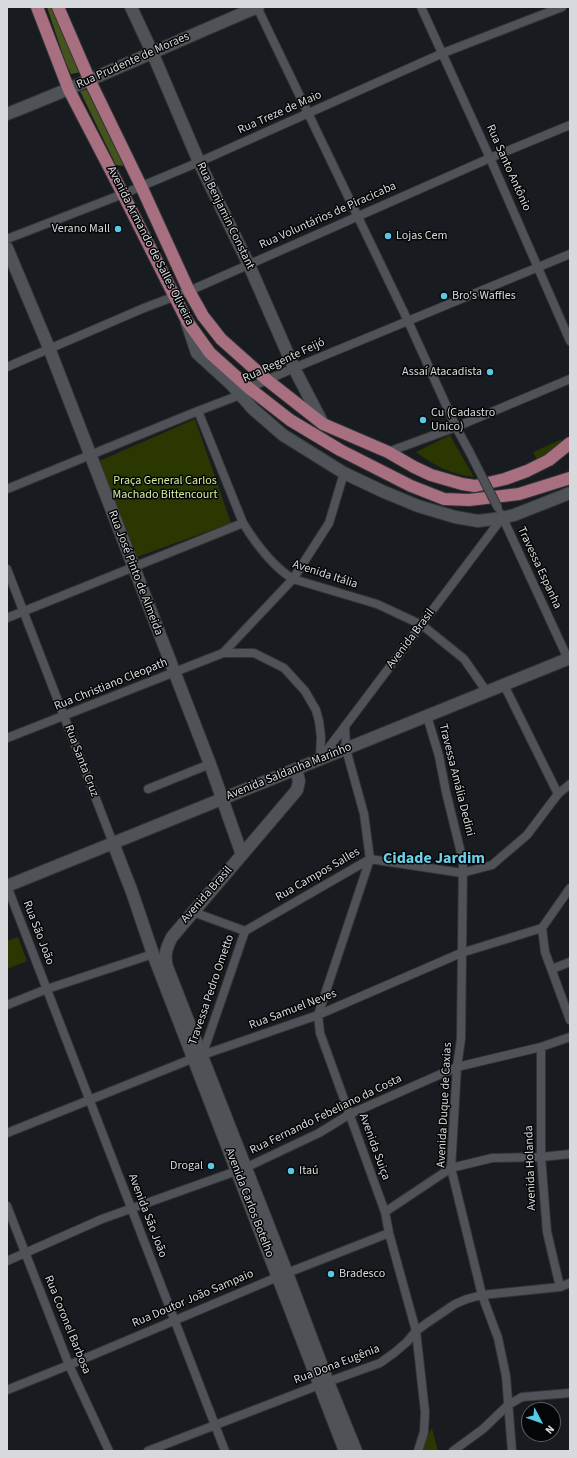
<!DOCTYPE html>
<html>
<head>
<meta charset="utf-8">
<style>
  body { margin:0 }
  #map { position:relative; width:577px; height:1458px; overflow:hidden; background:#181b1f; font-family:"Source Sans 3",sans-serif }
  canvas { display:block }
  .frame { position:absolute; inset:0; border:8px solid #d7dadc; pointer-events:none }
  .north { position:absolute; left:521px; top:1402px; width:40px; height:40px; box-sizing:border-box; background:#050607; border:1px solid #595b5c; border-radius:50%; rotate:131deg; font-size:11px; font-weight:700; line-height:16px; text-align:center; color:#d7dadc }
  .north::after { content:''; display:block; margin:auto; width:14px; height:18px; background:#58c8e4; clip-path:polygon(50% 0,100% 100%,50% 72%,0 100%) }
</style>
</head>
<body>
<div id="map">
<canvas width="577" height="1458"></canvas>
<div class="frame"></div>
<div class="north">N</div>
</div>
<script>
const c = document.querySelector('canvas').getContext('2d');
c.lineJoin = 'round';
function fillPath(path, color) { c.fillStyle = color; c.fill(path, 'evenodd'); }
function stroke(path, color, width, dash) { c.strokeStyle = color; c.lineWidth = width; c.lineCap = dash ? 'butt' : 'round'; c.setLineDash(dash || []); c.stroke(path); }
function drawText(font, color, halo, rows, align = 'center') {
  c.font = font + ' "Source Sans 3",sans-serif'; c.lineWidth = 3; c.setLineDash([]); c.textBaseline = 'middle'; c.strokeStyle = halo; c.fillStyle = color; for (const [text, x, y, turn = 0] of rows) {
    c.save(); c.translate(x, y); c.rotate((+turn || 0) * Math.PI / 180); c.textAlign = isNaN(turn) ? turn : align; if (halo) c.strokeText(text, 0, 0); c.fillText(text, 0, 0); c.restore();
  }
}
fillPath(new Path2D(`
  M 195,419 L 231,523 L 137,557 L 99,461 Z
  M 450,435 L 474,477 C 453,475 432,465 416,452 Z
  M 562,439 C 558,451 547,455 537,460 L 533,452 Z
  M 18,937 L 27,961 L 7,969 L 7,941 Z
  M 432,1428 L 438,1451 L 421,1451 L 424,1443 Z`), '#2a3700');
fillPath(new Path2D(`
  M 47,7 L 53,7 L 81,72 L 71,74 L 65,61 Z
  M 89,89 L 125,166 L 116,165 L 80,91 Z`), '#45531d');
const street = new Path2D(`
  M 257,7 L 408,321 L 456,427 L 469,451
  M 421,7 L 490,158 L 570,341
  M 7,239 L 123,194 L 199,162 L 443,53 L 562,7
  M 7,367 L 144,308 L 189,291 L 490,158 L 570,125
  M 198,411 L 243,523 C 256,544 272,566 293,579 L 377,604 L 422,625 L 464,659 L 487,692
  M 388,452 L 456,427 L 570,379
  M 7,489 L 198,411 L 240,395 L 249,388 L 294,368 L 570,254
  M 501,514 L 568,659
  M 7,569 L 113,843
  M 7,618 L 243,523
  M 223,653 L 293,579 L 329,523 L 344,473
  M 504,685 L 558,794
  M 427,716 L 439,756 L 446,792 L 463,861 L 461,1039 L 457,1067 L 451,1168 L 482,1295 L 498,1338 L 506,1376 L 512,1451
  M 345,726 L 346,749 L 364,814 L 370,859 L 318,1015 L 320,1033 L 385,1212 L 389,1233 L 416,1331 L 425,1412 L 424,1432 L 418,1451
  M 7,738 L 223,653 L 254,653 L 284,668 L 305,691 L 316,710 L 319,721 L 321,737 L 320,759
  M 321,758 L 502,518
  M 148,789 L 210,764
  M 7,886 L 225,1451
  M 193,912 L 245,931 L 370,859 L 462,873 L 492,865 L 527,835 L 558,794 L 570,784
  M 542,928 L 545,952 L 570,1020
  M 552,969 L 570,962
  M 7,1005 L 47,989 L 153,954
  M 541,1047 L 541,1157 L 547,1232 L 560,1287
  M 202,1056 L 245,931
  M 7,1133 L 194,1058 L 318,1015 L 461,953 L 542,928 L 570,888
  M 7,1206 L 69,1365 L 109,1451
  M 385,1212 L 451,1168 L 492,1158 L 541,1157 L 570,1154
  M 7,1261 L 102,1219 L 245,1168 L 319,1133 L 350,1114 L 457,1067 L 541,1047 L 570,1037
  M 7,1390 L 69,1365 L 287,1273 L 389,1233
  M 148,1451 L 319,1385 L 380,1363 L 394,1353 L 407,1342 L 416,1331 L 427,1323 L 455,1304 L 467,1299 L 482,1295 L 560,1287 L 570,1283
  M 453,1451 L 483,1429 L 508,1405 L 522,1397 L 570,1393`);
const secondary = new Path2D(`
  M 131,7 L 152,52 L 199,162 L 249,265 L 294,368 L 323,424
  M 7,114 C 92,81 174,42 258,7
  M 7,248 L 49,348 L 210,764 L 242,855
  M 187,323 L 197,353 L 231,384 L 253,409 L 283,435 L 344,473 L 382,491 L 418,506 L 455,517 L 478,521 L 502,518 L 514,515 L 570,493
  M 296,769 L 299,781 L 297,790 L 172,937 C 166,948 164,955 167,967 L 287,1273 L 328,1382 L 356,1451
  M 113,843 L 132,892 L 153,954 L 345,1451
  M 7,886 L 570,658`);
const primary = new Path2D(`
  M 37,7 L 69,90 L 123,194 L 187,321 L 210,353 L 249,388 L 290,420 L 340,450 L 411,486 L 444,499 L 469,500 L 519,494 L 570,478
  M 58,7 L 90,81 L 141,186 L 189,291 L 203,316 L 221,339 L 267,380 L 323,424 L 388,452 L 414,467 L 431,475 L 462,484 L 475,486 L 505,479 L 527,471 L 549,460 L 570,443`);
stroke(street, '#323537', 10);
stroke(secondary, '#323537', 14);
stroke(primary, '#323537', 14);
stroke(street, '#4f5358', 8);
stroke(secondary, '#4f5358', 12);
stroke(primary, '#a76f7f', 12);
const streetBridge = new Path2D(`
  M 469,451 L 498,508`);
stroke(streetBridge, '#323537', 10, []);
stroke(streetBridge, '#4f5358', 8);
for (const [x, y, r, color] of [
  [118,229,4,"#58c8e4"],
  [388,236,4,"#58c8e4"],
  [444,296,4,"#58c8e4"],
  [490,372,4,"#58c8e4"],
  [423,420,4,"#58c8e4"],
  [211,1166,4,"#58c8e4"],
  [291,1171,4,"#58c8e4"],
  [331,1274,4,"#58c8e4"]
]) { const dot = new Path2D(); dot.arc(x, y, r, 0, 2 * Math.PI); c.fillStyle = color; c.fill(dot); stroke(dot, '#050607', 1.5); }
drawText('12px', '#d7dadc', '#050607', [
  ["Rua Prudente de Moraes",133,61,-24],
  ["Rua Treze de Maio",280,113,-24],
  ["Rua Santo Antônio",508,168,66],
  ["Rua Benjamin Constant",225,216,64],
  ["Rua Voluntários de Piracicaba",328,216,-24],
  ["Avenida Armando de Salles Oliveira",150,246,63],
  ["Rua Regente Feijó",284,361,-25],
  ["Travessa Espanha",539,568,65],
  ["Rua José Pinto de Almeida",135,573,69],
  ["Avenida Itália",325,575,18],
  ["Avenida Brasil",411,639,-53],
  ["Rua Christiano Cleopath",111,685,-22],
  ["Rua Santa Cruz",81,761,69],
  ["Avenida Saldanha Marinho",289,772,-22],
  ["Travessa Amália Dedini",456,780,76],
  ["Rua Campos Salles",318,875,-30],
  ["Avenida Brasil",207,895,-49],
  ["Rua São João",38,933,69],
  ["Travessa Pedro Ometto",212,990,-71],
  ["Rua Samuel Neves",293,1010,-21],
  ["Avenida Duque de Caxias",445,1105,-87],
  ["Rua Fernando Febeliano da Costa",326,1115,-26],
  ["Avenida Suiça",374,1147,70],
  ["Avenida Holanda",531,1168,-92],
  ["Avenida Carlos Botelho",249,1203,69],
  ["Avenida São João",147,1216,69],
  ["Rua Doutor João Sampaio",193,1299,-23],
  ["Rua Coronel Barbosa",67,1325,68],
  ["Rua Dona Eugênia",337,1365,-21]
]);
drawText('12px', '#d7dadc', '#050607', [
  ["Verano Mall",110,229,"right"],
  ["Lojas Cem",396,236],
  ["Bro's Waffles",452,296],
  ["Assaí Atacadista",482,372,"right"],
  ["Cu (Cadastro",431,413],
  ["Unico)",431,427],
  ["Drogal",203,1166,"right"],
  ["Itaú",299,1171],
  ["Bradesco",339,1274]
], 'left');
drawText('12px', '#d4ed9b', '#050607', [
  ["Praça General Carlos",165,481],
  ["Machado Bittencourt",165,495]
]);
drawText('bold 16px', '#6cd0e9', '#050607', [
  ["Cidade Jardim",434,859]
]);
</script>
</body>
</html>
